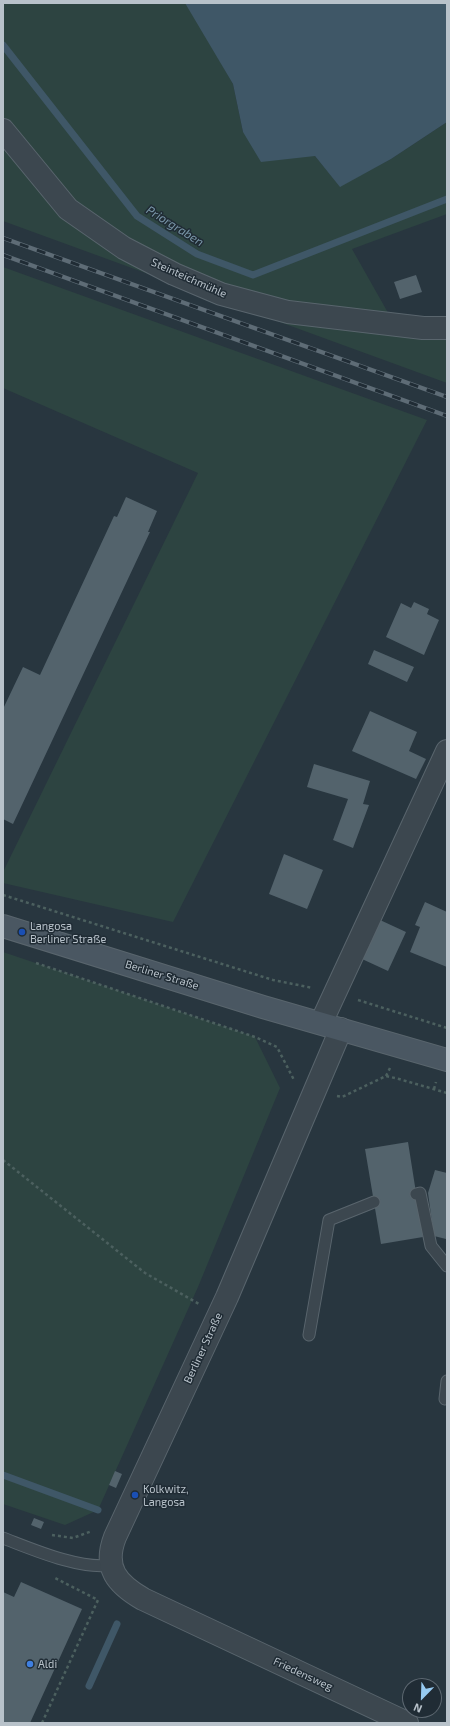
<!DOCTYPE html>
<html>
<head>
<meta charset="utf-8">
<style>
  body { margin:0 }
  #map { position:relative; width:450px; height:1726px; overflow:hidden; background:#28363f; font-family:"Exo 2",sans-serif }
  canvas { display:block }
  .frame { position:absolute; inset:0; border:4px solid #b8c2ca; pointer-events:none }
  .north { position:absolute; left:402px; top:1678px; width:40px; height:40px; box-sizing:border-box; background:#202c35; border:1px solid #5d6871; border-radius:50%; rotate:203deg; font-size:11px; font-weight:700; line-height:16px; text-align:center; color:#b8c2ca }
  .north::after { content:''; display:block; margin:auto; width:14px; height:18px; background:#96caf1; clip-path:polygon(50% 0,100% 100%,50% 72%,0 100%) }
</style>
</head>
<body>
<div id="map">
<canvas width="450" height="1726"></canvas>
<div class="frame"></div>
<div class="north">N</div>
</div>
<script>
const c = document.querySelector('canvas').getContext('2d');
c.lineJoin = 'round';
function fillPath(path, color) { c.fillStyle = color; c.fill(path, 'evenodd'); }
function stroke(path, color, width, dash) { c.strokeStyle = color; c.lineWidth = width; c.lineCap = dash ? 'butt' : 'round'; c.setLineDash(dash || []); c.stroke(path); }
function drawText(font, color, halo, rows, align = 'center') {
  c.font = font + ' "Exo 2",sans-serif'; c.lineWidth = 3; c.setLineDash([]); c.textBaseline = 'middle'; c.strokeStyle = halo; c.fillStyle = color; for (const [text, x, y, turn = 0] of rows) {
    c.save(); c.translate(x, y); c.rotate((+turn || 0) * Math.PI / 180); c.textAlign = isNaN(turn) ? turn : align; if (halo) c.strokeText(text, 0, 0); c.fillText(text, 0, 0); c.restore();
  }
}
fillPath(new Path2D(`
  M 3,3 L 187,3 L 233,84 L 243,132 L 315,156 L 340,186 L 391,159 L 447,122 L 447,214 L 352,249 L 400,334 L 447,334 L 447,383 L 3,221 Z
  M 3,267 L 427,420 L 173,922 L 3,883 L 3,872 L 198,473 L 3,388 Z
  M 3,952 L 255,1037 L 280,1088 L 198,1287 L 98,1510 L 65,1525 L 3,1504 Z`), '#2d4441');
fillPath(new Path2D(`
  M 185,3 L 447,3 L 447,122 L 391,159 L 340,187 L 315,156 L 261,162 L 243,132 L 233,84 Z`), '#3f5767');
stroke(new Path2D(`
  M 3,45 L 137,216 L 197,254 L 253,275 L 447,199
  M 3,1475 L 98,1510
  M 89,1686 L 117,1624`), '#3f5767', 7);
fillPath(new Path2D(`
  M 416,275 L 422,292 L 400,299 L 394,282 Z
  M 126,497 L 157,511 L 148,532 L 150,532 L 13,824 L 3,819 L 3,709 L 23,667 L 40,675 L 114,516 L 117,517 Z
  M 414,602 L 429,609 L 427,614 L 439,620 L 424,655 L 386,637 L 401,603 L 411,608 Z
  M 374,650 L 414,667 L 407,682 L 368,664 Z
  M 370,711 L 417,732 L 409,751 L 426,759 L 416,779 L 352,751 Z
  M 314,764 L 370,781 L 363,804 L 369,805 L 353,848 L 333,840 L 348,799 L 307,787 Z
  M 284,854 L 323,870 L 307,909 L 269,894 Z
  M 425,902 L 447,912 L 447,967 L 410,952 L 420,927 L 415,925 Z
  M 380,920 L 406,932 L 388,971 L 362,959 Z
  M 408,1142 L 423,1237 L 381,1244 L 365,1149 Z
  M 435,1170 L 447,1173 L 447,1242 L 446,1239 L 434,1236 L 428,1193 Z
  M 115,1471 L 122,1474 L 116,1488 L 109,1485 Z
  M 34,1518 L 44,1522 L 41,1529 L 31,1525 Z
  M 21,1582 L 82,1609 L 30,1723 L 3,1723 L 3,1592 L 14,1597 Z`), '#53636c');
const lane = new Path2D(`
  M 416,1194 L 420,1193 L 431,1246 L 447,1266
  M 309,1335 L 329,1220 L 374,1202
  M 445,1399 L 447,1381
  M 3,1538 C 32,1549 80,1570 111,1565`);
const street = new Path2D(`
  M 3,130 L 68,209 L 124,248 L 174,274 L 221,294 L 288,312 L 423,328 L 447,328
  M 321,1023 L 447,751
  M 341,1029 L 227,1297 L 115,1537 C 103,1568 117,1584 143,1599 L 407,1723`);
const secondary = new Path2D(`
  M 3,926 L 263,1007 L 447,1060`);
stroke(lane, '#59656d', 13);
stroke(street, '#59656d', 24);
stroke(secondary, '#59656d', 24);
stroke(new Path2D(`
  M 3,895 L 273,980 L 313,988
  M 36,963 L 255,1037 L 277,1047 L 294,1080
  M 358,1000 L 447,1028
  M 386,1076 L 390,1068
  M 434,1089 L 436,1082
  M 337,1096 L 342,1097 L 386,1076 L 399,1079 L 447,1093
  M 3,1160 L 145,1273 L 199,1304
  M 52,1535 L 73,1538 L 92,1531
  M 42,1723 L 98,1600 L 53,1577`), '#4c605f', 2.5, [3, 3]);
stroke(lane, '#3c474f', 11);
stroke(street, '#3c474f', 22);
stroke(secondary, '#4a5762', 22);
const rail = new Path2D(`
  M 3,238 L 447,397
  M 3,255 L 447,416`);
stroke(rail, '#5e6c76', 4.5);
stroke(rail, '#202c35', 3, [9]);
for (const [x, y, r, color] of [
  [22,932,4,"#1a4fb4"],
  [135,1495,4,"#1a4fb4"],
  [30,1664,4,"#3f7fe0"]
]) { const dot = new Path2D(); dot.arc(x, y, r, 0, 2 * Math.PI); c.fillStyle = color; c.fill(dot); stroke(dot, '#202c35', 1.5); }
drawText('11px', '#b8c2ca', '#202c35', [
  ["Steinteichmühle",189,278,24],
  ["Berliner Straße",162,975,17],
  ["Berliner Straße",203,1348,-65],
  ["Friedensweg",303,1674,25]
]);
drawText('11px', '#b8c2ca', '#202c35', [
  ["Langosa",30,926],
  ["Berliner Straße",30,939],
  ["Kolkwitz,",143,1489],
  ["Langosa",143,1502],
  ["Aldi",38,1664]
], 'left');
drawText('italic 12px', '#7b98aa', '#202c35', [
  ["Priorgraben",175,226,32]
]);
</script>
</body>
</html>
